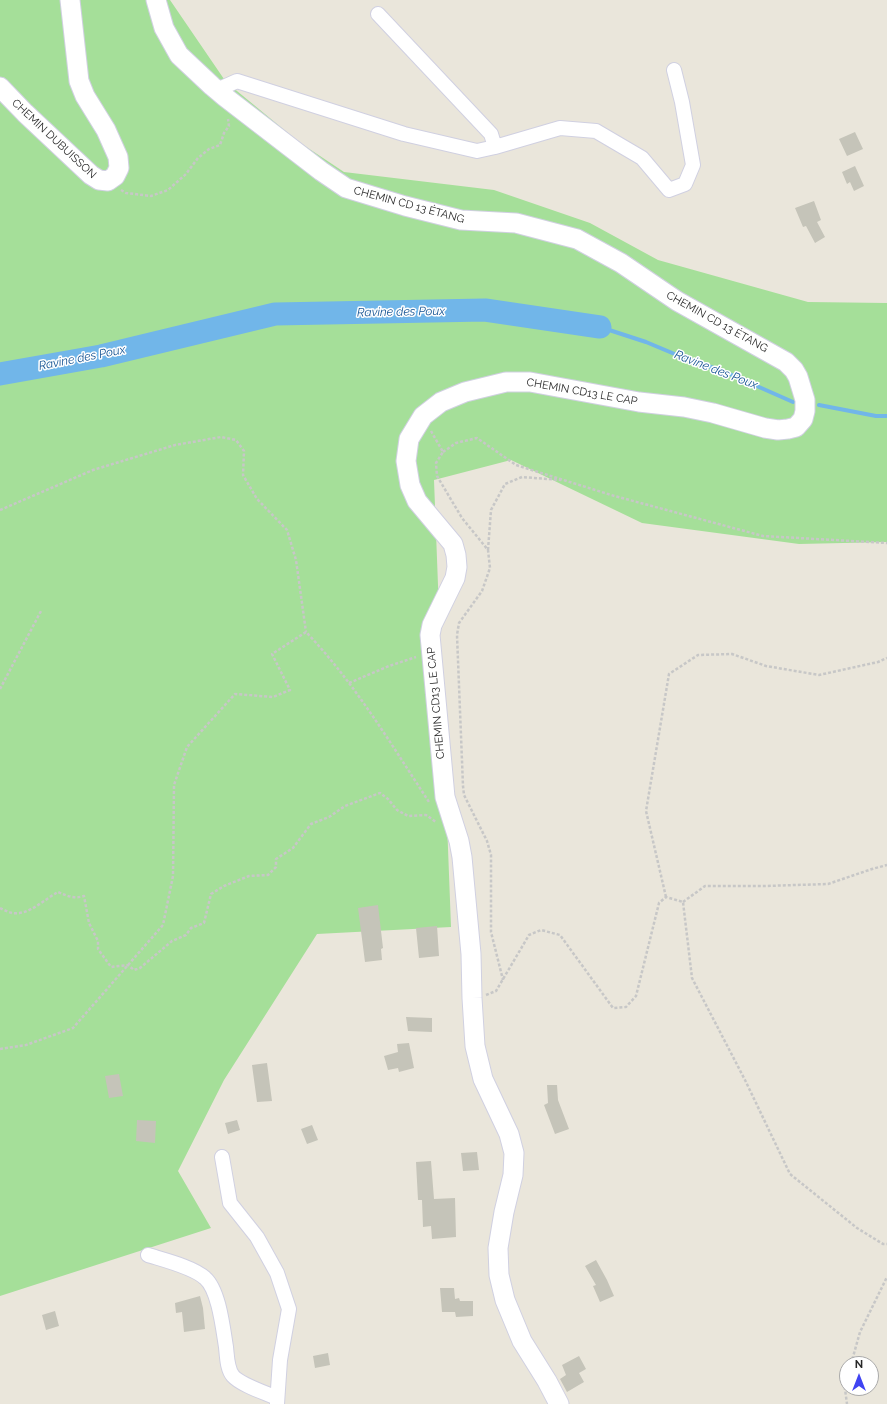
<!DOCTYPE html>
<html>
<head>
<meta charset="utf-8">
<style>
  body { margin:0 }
  #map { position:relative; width:887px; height:1404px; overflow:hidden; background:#eae6db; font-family:Raleway,sans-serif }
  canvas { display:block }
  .north { position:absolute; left:839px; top:1356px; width:40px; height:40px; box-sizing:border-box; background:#fff; border:1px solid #a9a9a9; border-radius:50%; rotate:0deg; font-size:11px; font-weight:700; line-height:16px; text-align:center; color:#282828 }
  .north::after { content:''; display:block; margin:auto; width:14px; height:18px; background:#4044f2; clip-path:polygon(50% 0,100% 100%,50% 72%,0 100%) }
</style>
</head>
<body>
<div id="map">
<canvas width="887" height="1404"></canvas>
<div class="north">N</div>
</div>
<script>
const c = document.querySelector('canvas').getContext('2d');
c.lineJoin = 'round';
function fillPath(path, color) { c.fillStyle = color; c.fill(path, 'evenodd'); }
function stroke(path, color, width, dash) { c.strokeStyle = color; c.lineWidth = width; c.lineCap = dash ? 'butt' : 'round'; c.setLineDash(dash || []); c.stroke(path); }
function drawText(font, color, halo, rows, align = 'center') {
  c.font = font + ' Raleway,sans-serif'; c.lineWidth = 3; c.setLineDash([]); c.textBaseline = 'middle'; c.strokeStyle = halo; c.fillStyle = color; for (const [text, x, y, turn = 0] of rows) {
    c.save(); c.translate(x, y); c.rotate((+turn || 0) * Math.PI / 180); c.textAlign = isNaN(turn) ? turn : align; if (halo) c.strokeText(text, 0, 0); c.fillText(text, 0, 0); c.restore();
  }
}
fillPath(new Path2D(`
  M 0,0 L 170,0 L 226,82 L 299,142 L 344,172 L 494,190 L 590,223 L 658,260 L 808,302 L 887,303 L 887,542 L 799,544 L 642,523 L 511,460 L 434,480 L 451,927 L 317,934 L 224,1080 L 178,1171 L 211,1228 L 0,1296 Z`), '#a5df99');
stroke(new Path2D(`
  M 600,327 L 646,342 L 677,355 L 725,372 L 793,402
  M 819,405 L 876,416 L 887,416`), '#71b6e9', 4);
stroke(new Path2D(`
  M 0,374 L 101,356 L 275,314 L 485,310 L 600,327`), '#71b6e9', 23);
fillPath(new Path2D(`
  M 855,132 L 863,149 L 847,156 L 839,139 Z
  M 855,166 L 864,186 L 854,191 L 850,182 L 847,184 L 842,172 Z
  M 814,201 L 821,220 L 817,222 L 825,237 L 815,243 L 806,226 L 803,227 L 795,208 Z
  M 378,905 L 383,948 L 381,949 L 382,960 L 365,962 L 358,908 Z
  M 437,926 L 439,956 L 419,958 L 416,928 Z
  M 406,1017 L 432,1018 L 432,1032 L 408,1031 Z
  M 409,1043 L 414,1068 L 399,1072 L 398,1068 L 388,1070 L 384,1056 L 398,1052 L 397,1044 Z
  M 267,1063 L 272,1101 L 257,1102 L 252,1065 Z
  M 119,1074 L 123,1096 L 109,1098 L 105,1076 Z
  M 547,1085 L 557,1085 L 558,1100 L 569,1129 L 555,1134 L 544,1105 L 548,1103 Z
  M 137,1120 L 156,1121 L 155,1143 L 136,1141 Z
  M 237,1120 L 240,1130 L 228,1134 L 225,1123 Z
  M 312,1125 L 318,1140 L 307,1144 L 301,1129 Z
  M 477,1152 L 479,1170 L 463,1171 L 461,1153 Z
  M 431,1161 L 434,1199 L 455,1198 L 456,1237 L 432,1239 L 431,1226 L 423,1227 L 422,1200 L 418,1200 L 416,1162 Z
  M 596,1260 L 607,1280 L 614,1296 L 600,1302 L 593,1286 L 596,1285 L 585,1266 Z
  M 440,1288 L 454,1288 L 455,1299 L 459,1298 L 460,1301 L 473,1301 L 473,1316 L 456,1317 L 455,1312 L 442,1312 Z
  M 200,1296 L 203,1308 L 205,1329 L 184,1332 L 182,1312 L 176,1313 L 175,1303 Z
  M 55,1311 L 59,1326 L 46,1330 L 42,1315 Z
  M 328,1353 L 330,1365 L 315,1368 L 313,1356 Z
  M 579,1356 L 586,1369 L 579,1373 L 584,1382 L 567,1392 L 560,1379 L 566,1375 L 562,1365 Z`), '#c5c4b9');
const minor = new Path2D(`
  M 217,90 L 237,81 L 404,134 L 477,151 L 495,147 L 491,134 L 378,14
  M 495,147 L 560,128 L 596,131 L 642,158 L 669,190 L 685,184 L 693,165 L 682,102 L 674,70
  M 222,1157 L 230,1203 L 257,1237 L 277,1273 L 289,1309 L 280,1360 L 277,1404
  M 148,1255 C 164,1260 193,1267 205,1278 C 219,1290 223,1329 226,1347 C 227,1356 227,1369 233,1376 C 241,1385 266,1393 277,1398`);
const secondary = new Path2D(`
  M 156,0 L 164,28 L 179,55 L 212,86 L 225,97 L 321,171 L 346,188 L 405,206 L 461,220 L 516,223 L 577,239 L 621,263 L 677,301 L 786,362 L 794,370 L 798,377 L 805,400 L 805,411 L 803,419 L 796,427 L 788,429 L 778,430 L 765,428 L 713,413 L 684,407 L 639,402 L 530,382 L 506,382 L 465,392 L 441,402 L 423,416 L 409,439 L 406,461 L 410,485 L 417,501 L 453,544 L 456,555 L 457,567 L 455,578 L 432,625 L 430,635 L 445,797 L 459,841 L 462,857 L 471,954 L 472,998 L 475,1046 L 483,1079 L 509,1134 L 514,1153 L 513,1175 L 504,1212 L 498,1248 L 499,1275 L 505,1300 L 522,1341 L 547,1381 L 559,1404
  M 0,87 L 25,113 L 91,175 L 99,180 L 108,181 L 115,176 L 119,168 L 118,157 L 106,130 L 85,96 L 79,81 L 70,0`);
stroke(minor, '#d0d0e1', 16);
stroke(secondary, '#d0d0e1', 21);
stroke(new Path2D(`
  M 121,190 L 126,193 L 151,196 L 168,190 L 186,174 L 198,158 L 209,149 L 220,145 L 224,133 L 229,126 L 228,119
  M 431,431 L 443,452 L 436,463 L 437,476 L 462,518 L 488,550 L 490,568 L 482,591 L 459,623 L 457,635 L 463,786 L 464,795 L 487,841 L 491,855 L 491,932 L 503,980
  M 443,452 L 456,443 L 477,438 L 516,465 L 611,495 L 763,536 L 887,543
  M 0,510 L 93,470 L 175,445 L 221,437 L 236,440 L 244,451 L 243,475 L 257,499 L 287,530 L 296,560 L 306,632
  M 488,550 L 491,510 L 505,484 L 522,477 L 561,480
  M 349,683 L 389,666 L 416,657
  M 0,689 L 41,611
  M 666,897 L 646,811 L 669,674 L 698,655 L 732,654 L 766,666 L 819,675 L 878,662 L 887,658
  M 683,902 L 705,886 L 764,886 L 828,884 L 872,869 L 887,865
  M 0,908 C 4,910 8,912 12,913 C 28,916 45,899 58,892 C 67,896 74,899 84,896 L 89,923 L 98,941 L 98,949 L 111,967 L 128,965 L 134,970 L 140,968 L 172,941 L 186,935 L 191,928 L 204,923 L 211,894 L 224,886 L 249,876 L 268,875 L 276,867 L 276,859 L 293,848 L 311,824 L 329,817 L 345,806 L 380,793 L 388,799 L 397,810 L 408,816 L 426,815 L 436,822
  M 486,995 L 496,991 L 529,935 L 541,930 L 560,935 L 613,1008 L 626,1007 L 636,996 L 659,903 L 666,897 L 683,902 L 692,978 L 745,1080 L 790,1174 L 857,1228 L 883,1244 L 887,1244
  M 0,1049 L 26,1045 L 73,1028 L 163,925 L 173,876 L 174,785 L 187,747 L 235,694 L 273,697 L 290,690 L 272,654 L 306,632 C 354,682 391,744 429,802
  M 851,1364 L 860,1332 L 887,1277
  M 847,1382 L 845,1389 L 847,1404`), '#c7c7c7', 2.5, [3, 2]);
stroke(minor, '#fff', 14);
stroke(secondary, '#fff', 19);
drawText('11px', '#282828', '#fff', [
  ["CHEMIN DUBUISSON",54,139,43],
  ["CHEMIN CD 13 ÉTANG",409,205,15],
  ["CHEMIN CD 13 ÉTANG",717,322,29],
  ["CHEMIN CD13 LE CAP",582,392,10],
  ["CHEMIN CD13 LE CAP",436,703,-95]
]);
drawText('italic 12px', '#135292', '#fff', [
  ["Ravine des Poux",401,312,-1],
  ["Ravine des Poux",82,358,-11],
  ["Ravine des Poux",716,370,21]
]);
</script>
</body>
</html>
